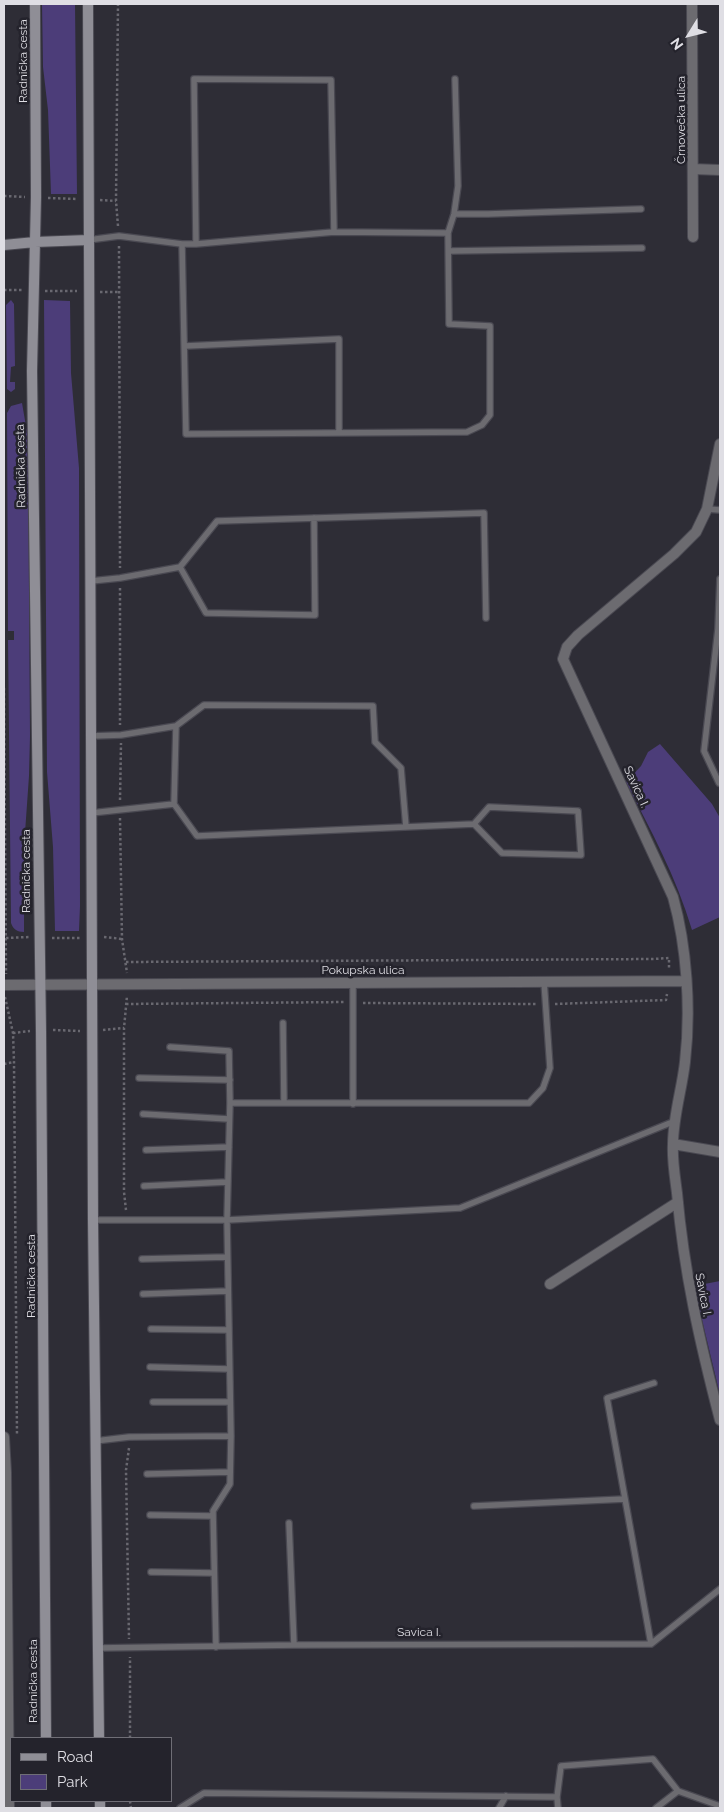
<!DOCTYPE html>
<html>
<head>
<meta charset="utf-8">
<style>
  body { margin:0 }
  #map { position:relative; width:724px; height:1812px; overflow:hidden; background:#2e2d36; font-family:Raleway,sans-serif }
  canvas { display:block }
  .frame { position:absolute; inset:0; border:5px solid #dfdee4; pointer-events:none }
  .legend { position:absolute; left:10px; top:1737px; width:162px; height:65px; box-sizing:border-box; background:#24232c; border:1px solid #6f6e76; margin:0; padding:6px 9px; list-style:none; font-size:15px; color:#dfdee4 }
  .legend li { display:flex; align-items:center; gap:10px; height:25px }
  .legend b { width:25px; border:1px solid #6f6e76 }
  .north { position:absolute; left:664px; top:10px; width:50px; height:50px; -webkit-text-stroke:4px #24232c; paint-order:stroke; rotate:234deg; font-size:14px; font-weight:700; line-height:20px; text-align:center; color:#dfdee4 }
  .north::after { content:''; display:block; margin:auto; width:18px; height:22px; background:#dfdee4; clip-path:polygon(50% 0,100% 100%,50% 72%,0 100%) }
</style>
</head>
<body>
<div id="map">
<canvas width="724" height="1812"></canvas>
<div class="frame"></div>
<ul class="legend">
<li><b style="height:6px;background:#8f8e96"></b>Road</li>
<li><b style="height:14px;background:#4c3d79"></b>Park</li>
</ul>
<div class="north">N</div>
</div>
<script>
const c = document.querySelector('canvas').getContext('2d');
c.lineJoin = 'round';
function fillPath(path, color) { c.fillStyle = color; c.fill(path, 'evenodd'); }
function stroke(path, color, width, dash) { c.strokeStyle = color; c.lineWidth = width; c.lineCap = dash ? 'butt' : 'round'; c.setLineDash(dash || []); c.stroke(path); }
function drawText(font, color, halo, rows, align = 'center') {
  c.font = font + ' Raleway,sans-serif'; c.lineWidth = 5; c.setLineDash([]); c.textBaseline = 'middle'; c.strokeStyle = halo; c.fillStyle = color; for (const [text, x, y, turn = 0] of rows) {
    c.save(); c.translate(x, y); c.rotate((+turn || 0) * Math.PI / 180); c.textAlign = isNaN(turn) ? turn : align; if (halo) c.strokeText(text, 0, 0); c.fillText(text, 0, 0); c.restore();
  }
}
fillPath(new Path2D(`
  M 42,4 L 75,4 L 77,194 L 51,194 L 48,110 L 43,67 Z
  M 11,300 L 14,304 L 15,366 L 11,367 L 10,382 L 15,382 L 15,389 L 11,392 L 7,389 L 6,305 Z
  M 44,300 L 70,301 L 71,373 L 79,468 L 80,906 L 79,931 L 55,931 L 53,847 L 47,772 Z
  M 22,403 L 28,438 L 30,736 L 29,776 L 24,847 L 24,932 C 17,932 13,929 11,923 L 8,640 L 14,640 L 14,631 L 8,631 L 7,413 L 11,406 Z
  M 660,744 L 712,804 L 720,818 L 720,917 L 692,930 C 676,876 651,831 626,782 L 641,766 L 648,752 Z
  M 720,1281 L 720,1395 L 694,1286 Z`), '#4c3d79');
const lane = new Path2D(`
  M 454,214 L 488,214 L 641,209
  M 88,240 L 119,236 L 182,244 L 196,244 L 334,232 L 448,233
  M 182,244 L 186,434 L 467,432 L 482,425 L 490,415 L 490,326 L 449,324 L 448,233 L 454,214 L 458,186 L 455,79
  M 196,244 L 194,79 L 331,80 L 334,232
  M 449,251 L 642,248
  M 185,346 L 339,339 L 339,432
  M 707,509 L 720,510
  M 180,567 L 217,521 L 484,513 L 486,618
  M 91,581 L 120,578 L 180,567 L 206,613 L 315,615 L 314,518
  M 91,736 L 121,735 L 176,726
  M 719,783 L 704,751 L 718,629 L 720,579
  M 174,804 L 176,726 L 204,705 L 373,706 L 375,742 L 401,768 L 406,827
  M 91,813 L 174,804 L 197,836 L 474,824 L 502,853 L 581,855 L 578,811 L 489,807 L 474,824
  M 283,1023 L 284,1103
  M 170,1047 L 229,1051 L 230,1103
  M 139,1078 L 230,1080
  M 353,1104 L 353,982
  M 143,1114 L 229,1119
  M 146,1150 L 229,1147
  M 144,1186 L 227,1182
  M 93,1220 L 227,1220 L 460,1208 L 675,1121
  M 142,1259 L 227,1257
  M 143,1294 L 228,1291
  M 151,1329 L 228,1330
  M 150,1367 L 229,1369
  M 153,1402 L 230,1402
  M 95,1441 L 129,1437 L 231,1436 L 227,1220 L 230,1103 L 529,1103 L 543,1088 L 550,1068 L 544,981
  M 147,1474 L 230,1472
  M 474,1506 L 625,1499
  M 150,1515 L 213,1516
  M 289,1523 L 294,1645
  M 151,1572 L 214,1573
  M 651,1644 L 607,1398 L 654,1383
  M 216,1647 L 213,1511 L 230,1484 L 231,1436
  M 98,1648 L 294,1645 L 651,1644 L 720,1589
  M 557,1797 L 561,1766 L 653,1759 L 678,1791
  M 180,1808 L 204,1793 L 557,1797 L 558,1808
  M 499,1808 L 506,1796
  M 656,1808 L 678,1791 L 720,1806`);
const street = new Path2D(`
  M 692,4 L 693,237
  M 693,169 L 720,170
  M 720,444 L 707,509 L 696,532 L 674,554 L 578,635 L 567,647 L 563,659 L 673,897 C 687,947 691,1010 685,1062 C 682,1089 673,1117 673,1144 C 672,1160 675,1177 677,1193 C 684,1273 700,1343 720,1420
  M 4,985 L 686,981
  M 673,1144 L 720,1152
  M 550,1284 L 678,1202
  M 4,1437 L 6,1472 L 9,1808`);
const secondary = new Path2D(`
  M 35,4 L 36,197 L 32,371 L 41,1031 L 46,1738
  M 88,4 L 93,1220 L 99,1738
  M 4,245 L 35,242 L 88,240
  M 46,1801 L 46,1808
  M 100,1801 L 100,1808`);
stroke(lane, '#4a4952', 8);
stroke(street, '#4a4952', 12);
stroke(secondary, '#4a4952', 12);
stroke(new Path2D(`
  M 4,196 L 25,197
  M 48,198 L 77,199
  M 100,200 L 116,201
  M 118,226 L 116,201 L 118,4
  M 119,246 L 120,568
  M 4,290 L 22,290
  M 45,291 L 77,291
  M 100,292 L 119,292
  M 120,588 L 120,725
  M 4,688 L 6,974
  M 120,800 L 121,743
  M 120,818 L 122,939 L 127,973
  M 104,937 L 122,939
  M 6,938 L 29,937
  M 52,938 L 81,938
  M 126,962 L 654,959 L 669,958 L 669,969
  M 5,997 L 13,1033 L 14,1062 L 17,1436
  M 363,1003 L 537,1004
  M 126,1004 L 345,1002
  M 555,1004 L 666,1000 L 667,994
  M 53,1030 L 80,1031
  M 103,1030 L 124,1028
  M 13,1033 L 30,1031
  M 4,1064 L 14,1062
  M 126,1210 L 124,1192 L 124,1028 L 127,996
  M 129,1448 L 126,1470 L 129,1639
  M 130,1738 L 130,1657
  M 130,1801 L 131,1808`), '#696870', 2.5, [2.5, 2.5]);
stroke(lane, '#6c6b70', 5.5);
stroke(street, '#6c6b70', 10);
stroke(secondary, '#8f8e96', 10);
drawText('12px', '#dfdee4', '#24232c', [
  ["Radnička cesta",23,61,-90],
  ["Črnovečka ulica",681,120,-90],
  ["Radnička cesta",21,466,-91],
  ["Savica I.",636,787,65],
  ["Radnička cesta",26,871,-90],
  ["Pokupska ulica",363,970],
  ["Radnička cesta",31,1276,-90],
  ["Savica I.",703,1295,79],
  ["Savica I.",419,1632],
  ["Radnička cesta",33,1681,-90]
]);
</script>
</body>
</html>
